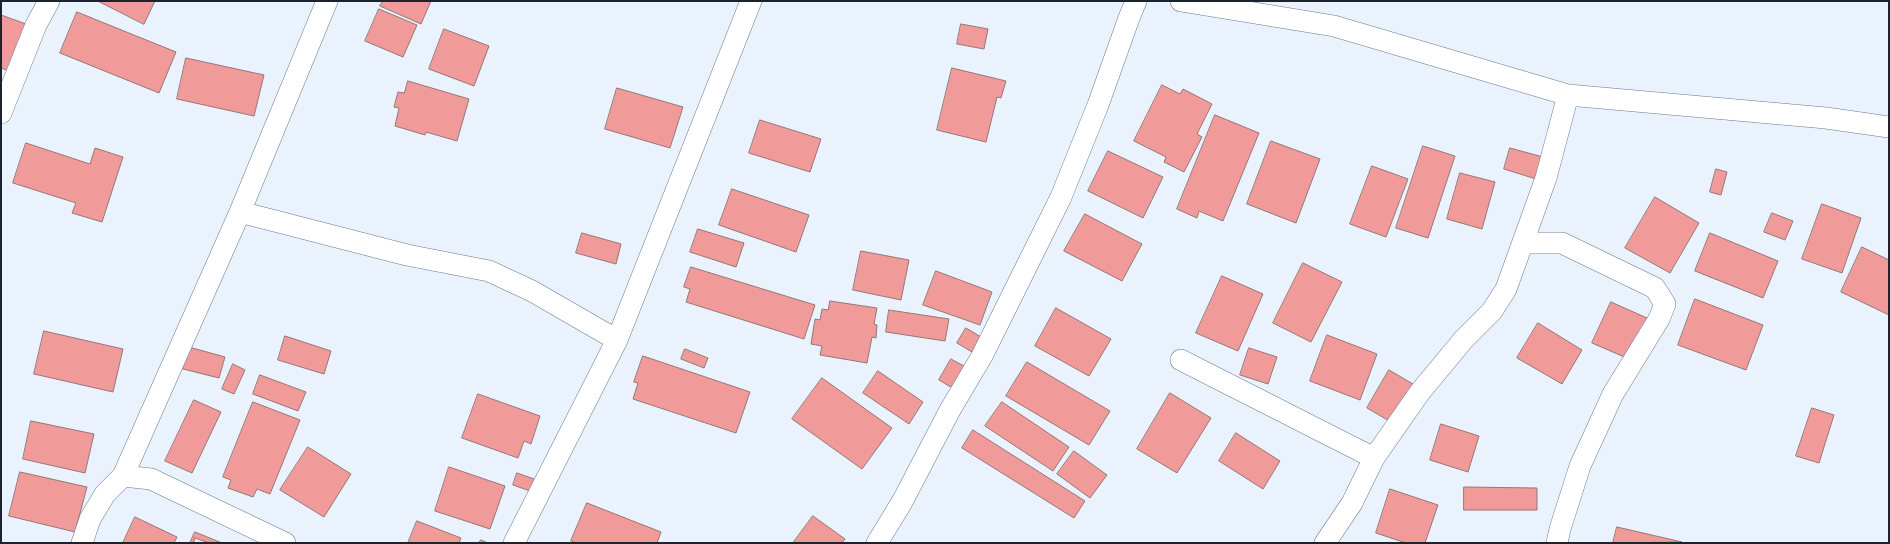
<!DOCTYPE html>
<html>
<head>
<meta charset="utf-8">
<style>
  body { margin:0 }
  #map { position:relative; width:1890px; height:544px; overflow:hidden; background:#eaf3fd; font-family:"Space Grotesk",sans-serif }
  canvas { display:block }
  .frame { position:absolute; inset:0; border:2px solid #1b242d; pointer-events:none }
</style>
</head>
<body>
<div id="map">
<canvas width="1890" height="544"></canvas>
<div class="frame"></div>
</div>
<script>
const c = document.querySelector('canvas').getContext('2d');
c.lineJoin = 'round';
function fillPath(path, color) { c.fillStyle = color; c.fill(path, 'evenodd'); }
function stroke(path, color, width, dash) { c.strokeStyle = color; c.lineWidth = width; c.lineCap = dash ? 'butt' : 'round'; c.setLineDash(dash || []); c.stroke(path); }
const building = new Path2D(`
  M 98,1 L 155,1 L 144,24 Z
  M 383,1 L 431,1 L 421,24 L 380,6 Z
  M 379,9 L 417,25 L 403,57 L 365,41 Z
  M 77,12 L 176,52 L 159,93 L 60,53 Z
  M 1,15 L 26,24 L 9,71 L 1,68 Z
  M 961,24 L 988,29 L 984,49 L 957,44 Z
  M 444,29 L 489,46 L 474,86 L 429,69 Z
  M 186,58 L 264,75 L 254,116 L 177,99 Z
  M 952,68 L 1006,81 L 1001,98 L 997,97 L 986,142 L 937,130 Z
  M 408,81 L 469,99 L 457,141 L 426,132 L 425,135 L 395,126 L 399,108 L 394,107 L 398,92 L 404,93 Z
  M 1162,85 L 1180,94 L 1183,89 L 1212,104 L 1197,134 L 1202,137 L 1184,172 L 1164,162 L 1166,157 L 1134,141 Z
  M 617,88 L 683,107 L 670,148 L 605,129 Z
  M 1215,115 L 1259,133 L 1223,221 L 1199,211 L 1197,218 L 1177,209 Z
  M 760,120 L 821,139 L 810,172 L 749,153 Z
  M 1271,141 L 1320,159 L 1296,223 L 1247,204 Z
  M 26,143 L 90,164 L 95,148 L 123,157 L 102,222 L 72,213 L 76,203 L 13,183 Z
  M 1423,146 L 1455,156 L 1428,238 L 1396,228 Z
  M 1510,148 L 1543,157 L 1536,179 L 1504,169 Z
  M 1108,151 L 1163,177 L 1143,218 L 1088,191 Z
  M 1372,166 L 1408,179 L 1386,237 L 1350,224 Z
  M 1716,169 L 1727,172 L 1721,195 L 1710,192 Z
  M 1460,173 L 1495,182 L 1482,229 L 1447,219 Z
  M 732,189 L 809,215 L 796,252 L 719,225 Z
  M 1655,197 L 1699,223 L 1670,273 L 1625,248 Z
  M 1822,204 L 1861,218 L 1842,273 L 1802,259 Z
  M 1772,213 L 1793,221 L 1785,240 L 1764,232 Z
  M 1085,214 L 1142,244 L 1122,281 L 1064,251 Z
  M 698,229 L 744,243 L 736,267 L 690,252 Z
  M 582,233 L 621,244 L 616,264 L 576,253 Z
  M 1710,233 L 1778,261 L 1763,298 L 1695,271 Z
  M 1862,247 L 1889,260 L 1889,315 L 1841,292 Z
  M 861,251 L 909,260 L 901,300 L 853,290 Z
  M 1303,263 L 1342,282 L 1311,342 L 1273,323 Z
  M 691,267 L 815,305 L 804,339 L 686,302 L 690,289 L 684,287 Z
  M 936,271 L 992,292 L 980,325 L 923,305 Z
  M 1222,276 L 1263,294 L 1238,351 L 1196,333 Z
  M 1695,299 L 1763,325 L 1746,370 L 1678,345 Z
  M 830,301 L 877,308 L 874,324 L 877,325 L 876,338 L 872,337 L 867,363 L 820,355 L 822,346 L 811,344 L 815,319 L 820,320 L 822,309 L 828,310 Z
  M 1611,302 L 1647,318 L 1629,359 L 1592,343 Z
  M 1056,308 L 1111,339 L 1089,376 L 1035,346 Z
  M 889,310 L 949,319 L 945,341 L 886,332 Z
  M 1538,323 L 1582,350 L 1562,384 L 1517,358 Z
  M 966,328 L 981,337 L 972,352 L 957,343 Z
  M 44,331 L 123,349 L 113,392 L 34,374 Z
  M 1327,335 L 1377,354 L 1360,400 L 1310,381 Z
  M 285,336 L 331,351 L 324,374 L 278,360 Z
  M 189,347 L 225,357 L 219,378 L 183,369 Z
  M 1249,348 L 1277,357 L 1268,384 L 1240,375 Z
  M 685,349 L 708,358 L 704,368 L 681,359 Z
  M 643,356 L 750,392 L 736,433 L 633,399 L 638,383 L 634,382 Z
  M 951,359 L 966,367 L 954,389 L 939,380 Z
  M 1027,362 L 1110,411 L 1089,445 L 1006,396 Z
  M 233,364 L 245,370 L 234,394 L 222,389 Z
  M 1389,370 L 1413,384 L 1391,422 L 1367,408 Z
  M 878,371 L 923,402 L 909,424 L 863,393 Z
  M 260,375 L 306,392 L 298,411 L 253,394 Z
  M 822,378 L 892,428 L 862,469 L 792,419 Z
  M 1170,393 L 1211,418 L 1177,473 L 1137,449 Z
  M 478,394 L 540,416 L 531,444 L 524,441 L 518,458 L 462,438 Z
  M 194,400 L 221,412 L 192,473 L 165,461 Z
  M 253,402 L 300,420 L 270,494 L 257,489 L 253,497 L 228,488 L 231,480 L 223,477 Z
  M 1002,402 L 1069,447 L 1053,471 L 985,426 Z
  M 1812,408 L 1834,415 L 1819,463 L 1796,456 Z
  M 31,421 L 94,434 L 85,473 L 23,459 Z
  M 1441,424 L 1479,436 L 1468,472 L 1430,460 Z
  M 973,430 L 1085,501 L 1074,518 L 962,448 Z
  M 1236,433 L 1280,461 L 1263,489 L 1219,461 Z
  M 308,447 L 351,474 L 324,517 L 280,490 Z
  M 1074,451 L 1107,475 L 1090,498 L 1057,474 Z
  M 449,467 L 505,486 L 490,529 L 435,511 Z
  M 20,472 L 87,487 L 75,532 L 9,516 Z
  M 517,473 L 537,480 L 533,492 L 513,485 Z
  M 1464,487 L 1537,488 L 1537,510 L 1464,510 Z
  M 1390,489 L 1438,505 L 1425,543 L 1406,543 L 1376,533 Z
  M 587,503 L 661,532 L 657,543 L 576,543 L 571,541 Z
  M 813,516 L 845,539 L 842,543 L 793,543 Z
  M 135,517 L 177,537 L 174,543 L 123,543 Z
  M 417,521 L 461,538 L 459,543 L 408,543 Z
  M 1617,527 L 1682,542 L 1613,543 Z
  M 195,532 L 222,543 L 190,543 Z
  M 195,538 L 209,543 L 194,543 Z
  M 481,540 L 488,543 L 479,543 Z`);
fillPath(building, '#f19a9a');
stroke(building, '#967575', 1);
const minor = new Path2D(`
  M 1181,1 L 1334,26 L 1568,95 L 1826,118 L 1889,127
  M 1,113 L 36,25 L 49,1
  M 240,212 L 407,255 L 489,271 L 532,291 L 617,340
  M 1523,243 L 1562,243 L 1655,288 L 1665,304 L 1659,319 L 1613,394 L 1580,466 L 1560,529 L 1557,543
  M 1181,360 L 1374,458
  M 123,476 L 240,212 L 327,1
  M 82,543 L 90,519 L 105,494 L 123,476 L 151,479 L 285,543
  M 514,543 L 617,340 L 751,1
  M 877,543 L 902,502 L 950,410 L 982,356 L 1061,197 L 1098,105 L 1129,18 L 1136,1
  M 1325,543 L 1352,503 L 1374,458 L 1420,392 L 1464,339 L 1492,311 L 1506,289 L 1546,178 L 1568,95`);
stroke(minor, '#667a90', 22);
stroke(minor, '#fff', 21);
</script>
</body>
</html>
